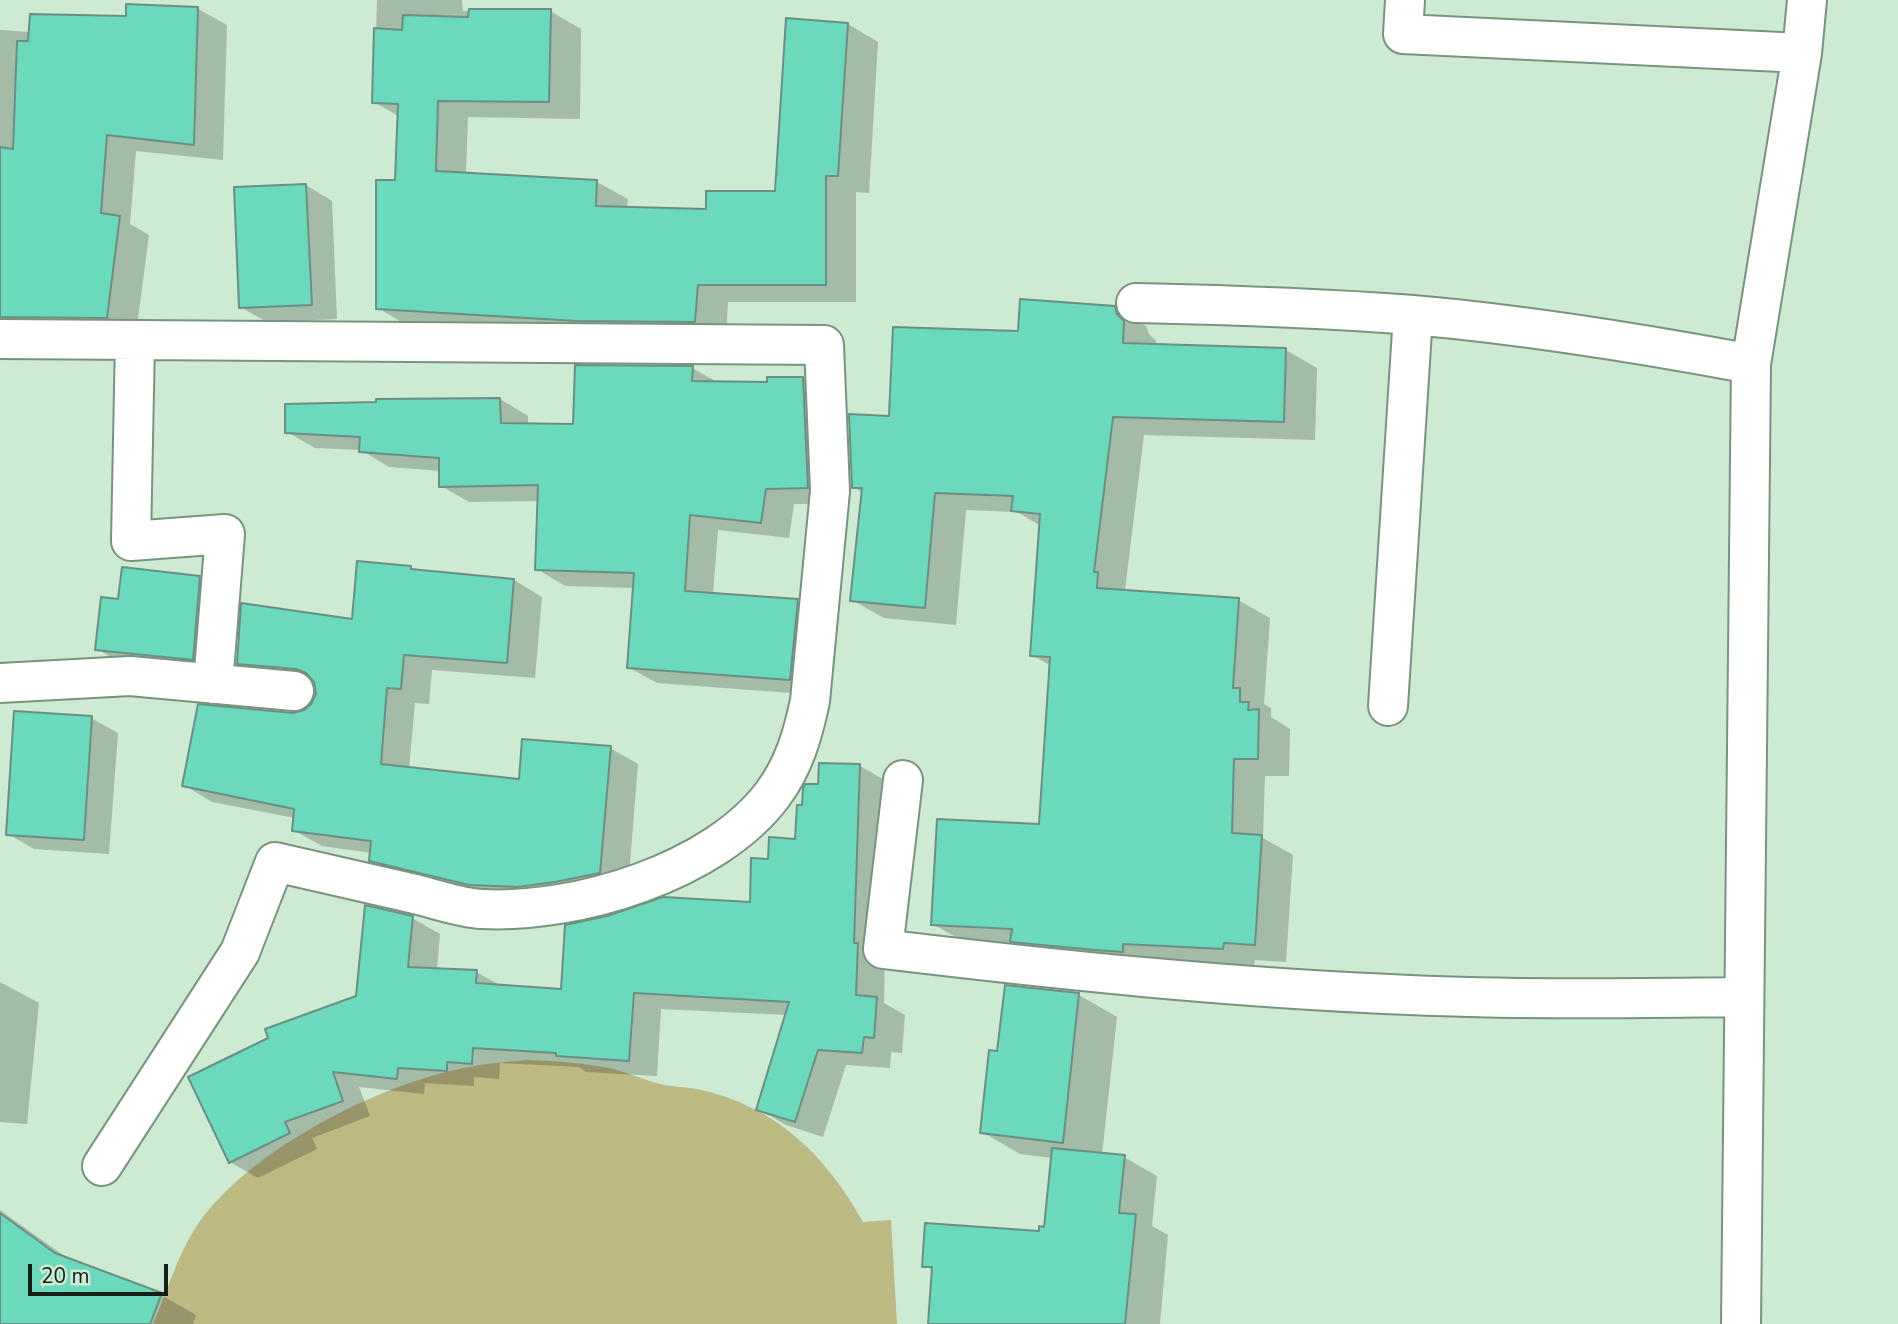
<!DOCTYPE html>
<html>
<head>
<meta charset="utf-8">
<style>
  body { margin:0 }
  #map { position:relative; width:1898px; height:1324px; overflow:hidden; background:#cdead2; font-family:"Nunito Sans",sans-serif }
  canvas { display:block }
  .scale { position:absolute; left:28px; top:1264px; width:140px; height:32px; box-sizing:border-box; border:4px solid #151f17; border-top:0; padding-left:9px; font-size:21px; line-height:24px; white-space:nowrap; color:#151f17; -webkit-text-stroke:5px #cdead2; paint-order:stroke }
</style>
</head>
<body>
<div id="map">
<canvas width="1898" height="1324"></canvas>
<div class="scale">20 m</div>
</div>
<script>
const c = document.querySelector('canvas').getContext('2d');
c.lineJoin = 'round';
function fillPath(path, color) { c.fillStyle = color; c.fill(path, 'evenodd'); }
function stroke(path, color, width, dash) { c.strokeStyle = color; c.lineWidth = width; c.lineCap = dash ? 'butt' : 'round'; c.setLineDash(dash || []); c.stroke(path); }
fillPath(new Path2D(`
  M 528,1060 C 557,1061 585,1063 614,1069 C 629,1073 644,1080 660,1084 C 672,1087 685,1087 697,1089 C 776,1106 825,1154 863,1222 L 891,1220 L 897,1324 L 153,1324 C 167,1292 177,1256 196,1227 C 244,1154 371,1088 455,1070 C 479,1064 503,1062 528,1060 Z`), '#bcb983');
fillPath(new Path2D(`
  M 377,0 L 462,0 L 463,11 L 550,11 L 581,29 L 580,119 L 468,117 L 466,174 L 597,182 L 628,199 L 627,209 L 707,211 L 777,193 L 848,24 L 878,42 L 869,193 L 856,192 L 856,302 L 728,302 L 726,339 L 408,326 L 378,308 L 397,182 L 400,117 L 374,102 Z
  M 128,6 L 198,9 L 227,25 L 223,160 L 136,151 L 130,224 L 149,235 L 136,334 L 0,340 L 0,30 L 31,32 L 127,18 Z
  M 306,185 L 332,201 L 337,319 L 267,322 L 240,307 Z
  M 1114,308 L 1146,326 L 1149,334 L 1156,341 L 1155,346 L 1286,350 L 1317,368 L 1315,440 L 1144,435 L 1125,590 L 1129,592 L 1238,600 L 1270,618 L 1264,704 L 1271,708 L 1271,717 L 1290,729 L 1289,776 L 1265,776 L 1263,838 L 1293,855 L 1286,962 L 1255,960 L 1254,966 L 1044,959 L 1019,945 L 964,942 L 933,924 L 1040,826 L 1051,666 L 1032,655 L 1041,526 L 1017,512 L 966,510 L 956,625 L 884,618 L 852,600 L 863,493 L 853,487 L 891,418 L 1019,333 Z
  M 692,368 L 719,383 L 768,384 L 803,378 L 831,395 L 836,504 L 794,504 L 789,538 L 718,530 L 713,595 L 797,601 L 825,617 L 818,695 L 657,683 L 628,667 L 635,588 L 565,586 L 537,569 L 539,501 L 469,502 L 441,486 L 441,471 L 389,467 L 361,450 L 315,448 L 287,432 L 500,399 L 528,416 L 528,425 L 574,426 Z
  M 410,567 L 418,572 L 514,580 L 542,597 L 535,678 L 432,670 L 429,704 L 415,703 L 409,769 L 521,781 L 610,748 L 638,764 L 628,888 L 547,902 L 399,876 L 371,860 L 372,853 L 322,846 L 293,830 L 295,818 L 212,802 L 184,785 L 293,715 L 305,712 L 313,705 L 317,694 L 316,684 L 266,679 L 238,663 L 353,621 Z
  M 199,577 L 225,593 L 219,674 L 123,664 L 97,649 L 120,601 Z
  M 91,718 L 118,733 L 109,854 L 34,849 L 8,834 Z
  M 860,766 L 888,782 L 884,1003 L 905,1015 L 902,1053 L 891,1052 L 890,1068 L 846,1065 L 823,1137 L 786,1125 L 758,1109 L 787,1015 L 661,1009 L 657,1076 L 586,1072 L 579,1067 L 500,1063 L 499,1079 L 474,1077 L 474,1086 L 425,1083 L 424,1094 L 359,1087 L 370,1116 L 312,1138 L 317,1149 L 258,1178 L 230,1162 L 358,997 L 412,918 L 440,934 L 437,970 L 476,972 L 502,986 L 562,991 L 752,904 L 770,861 L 797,841 L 804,807 L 820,786 Z
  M 0,982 L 39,1003 L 27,1124 L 0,1122 Z
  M 1079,995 L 1117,1017 L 1102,1155 L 1124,1157 L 1157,1176 L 1152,1226 L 1168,1235 L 1160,1324 L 930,1324 L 934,1271 L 924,1266 L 1040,1233 L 1045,1229 L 1053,1158 L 1020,1154 L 982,1132 L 999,1053 Z
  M 0,1210 L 70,1260 L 161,1295 L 196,1315 L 193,1324 L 0,1324 Z`), '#0003');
const building = new Path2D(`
  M 126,4 L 198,7 L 194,145 L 107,135 L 101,213 L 120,216 L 107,318 L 0,317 L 0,147 L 13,149 L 17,41 L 28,41 L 30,14 L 126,16 Z
  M 469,9 L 551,9 L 549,102 L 438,101 L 436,171 L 597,180 L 596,206 L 706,209 L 706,191 L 775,191 L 786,18 L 848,23 L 838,176 L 826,176 L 826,285 L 698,285 L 695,322 L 577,321 L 376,309 L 376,180 L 395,180 L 398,104 L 372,103 L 374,28 L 402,30 L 403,15 L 468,17 Z
  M 306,184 L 312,305 L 239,308 L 234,187 Z
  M 1020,299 L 1115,306 L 1117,314 L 1124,321 L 1123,343 L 1286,348 L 1284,422 L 1113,417 L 1094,572 L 1098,572 L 1097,588 L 1239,598 L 1233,688 L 1240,688 L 1240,702 L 1249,702 L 1248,710 L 1259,709 L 1258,759 L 1234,759 L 1232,833 L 1262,835 L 1255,945 L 1224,943 L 1223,949 L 1123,944 L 1123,952 L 1095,950 L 1010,942 L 1012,929 L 931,925 L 937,819 L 1039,824 L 1050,657 L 1030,656 L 1040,514 L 1011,511 L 1013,496 L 935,493 L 925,608 L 850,601 L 862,488 L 852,488 L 849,414 L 889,416 L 893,327 L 1018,331 Z
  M 575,365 L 693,366 L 692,381 L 767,382 L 767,377 L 803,377 L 808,488 L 766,489 L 761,523 L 690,515 L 685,591 L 798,599 L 790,680 L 627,668 L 634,573 L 535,570 L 538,485 L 439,487 L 439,458 L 359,452 L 360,437 L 285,433 L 285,404 L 376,402 L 376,399 L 500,398 L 501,423 L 573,424 Z
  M 357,561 L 411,566 L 411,569 L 514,579 L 507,663 L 404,655 L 401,689 L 387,688 L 381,764 L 519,779 L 522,739 L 611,746 L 600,873 L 555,882 L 518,887 L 469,885 L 369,861 L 371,841 L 292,831 L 294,809 L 182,786 L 198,704 L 293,713 L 304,710 L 311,704 L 316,694 L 314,682 L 306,673 L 296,669 L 237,664 L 241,603 L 352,619 Z
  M 122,567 L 200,576 L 193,660 L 95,650 L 101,597 L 118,599 Z
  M 14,711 L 92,716 L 84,840 L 6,835 Z
  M 819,763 L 860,764 L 854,943 L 858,943 L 856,995 L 877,997 L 874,1038 L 864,1037 L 862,1053 L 818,1050 L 795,1122 L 756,1110 L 789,1002 L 634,993 L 629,1061 L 556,1056 L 556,1053 L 473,1048 L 472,1064 L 447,1062 L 447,1071 L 398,1068 L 397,1079 L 333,1072 L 343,1101 L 285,1122 L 290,1133 L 229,1163 L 188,1077 L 268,1038 L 265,1029 L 356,996 L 365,905 L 413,916 L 408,967 L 477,970 L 476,983 L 561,989 L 565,925 L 607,916 L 663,897 L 750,902 L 751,858 L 768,859 L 769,837 L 795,839 L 797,805 L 802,805 L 803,788 L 805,784 L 818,784 Z
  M 1005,985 L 1079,993 L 1063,1143 L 980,1133 L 989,1050 L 997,1051 Z
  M 1052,1148 L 1125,1155 L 1119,1213 L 1136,1214 L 1125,1324 L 928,1324 L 932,1267 L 922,1267 L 925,1223 L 1039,1231 L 1039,1226 L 1044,1227 Z
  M 0,1213 L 55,1253 L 162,1293 L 150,1324 L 0,1324 Z`);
fillPath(building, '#6bd9bb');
stroke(building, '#6b8f84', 2);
const minor = new Path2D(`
  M 1405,0 L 1403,34 L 1802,53
  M 1136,303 C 1229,305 1321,308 1413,315 C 1527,325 1639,343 1751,364
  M 0,339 L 824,345 L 830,491 L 810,701 C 803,734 794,766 773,794 C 715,872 576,914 482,909 C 460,908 436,899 415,894 C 368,883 322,873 275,862 L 240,952 L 102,1166
  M 135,340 L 131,541 L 225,534 L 213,684
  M 0,683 L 130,676 L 294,691
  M 1388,706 L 1413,315
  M 903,780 L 883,949 C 1058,970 1233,988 1410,995 C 1521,1000 1632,998 1743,997
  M 1741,1324 L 1751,364 L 1802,53 L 1807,0`);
stroke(minor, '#79947e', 42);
stroke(minor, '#fff', 38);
</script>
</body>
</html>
